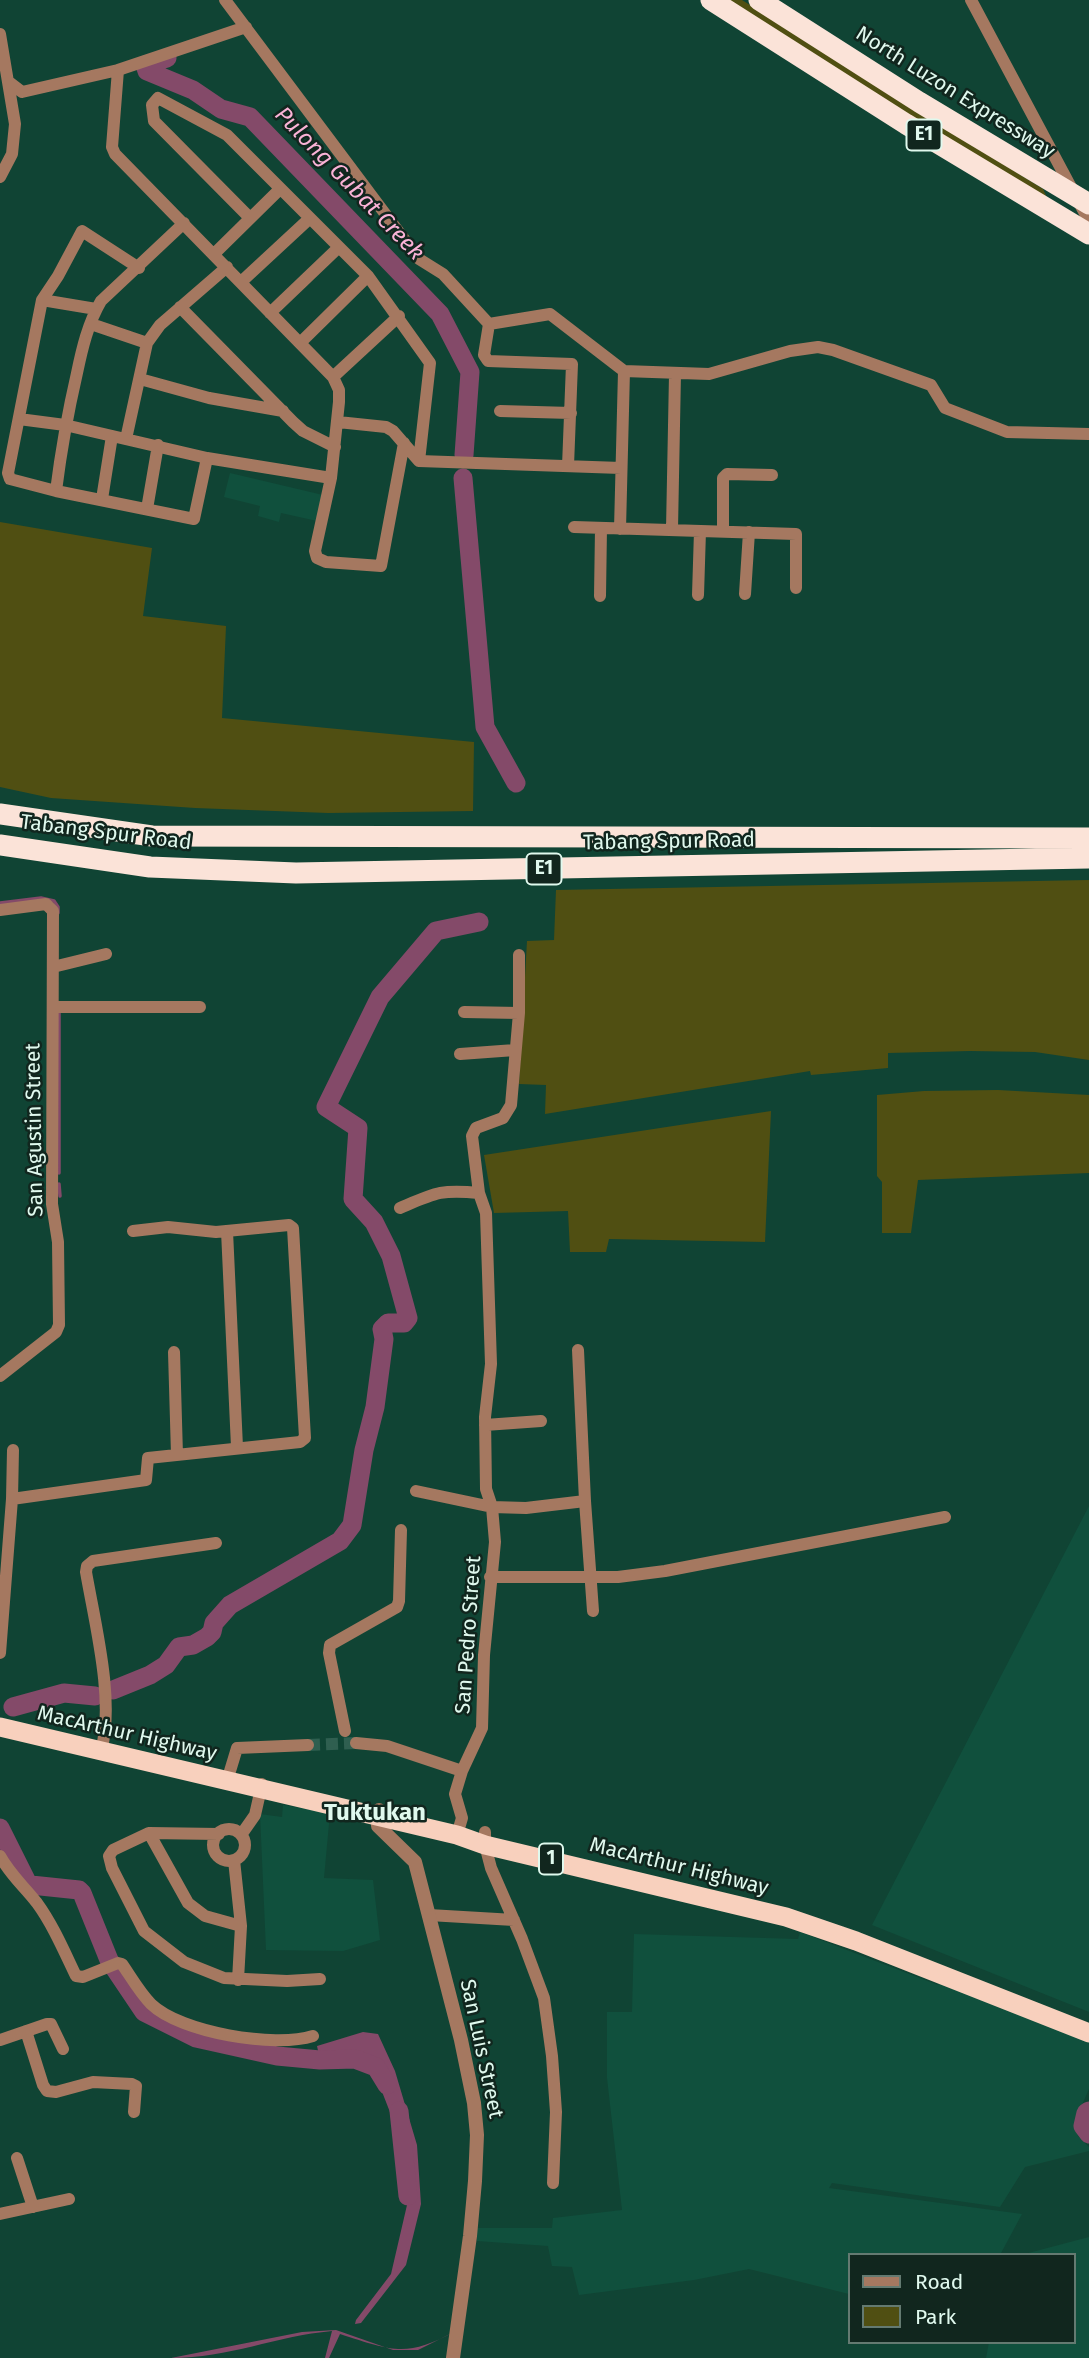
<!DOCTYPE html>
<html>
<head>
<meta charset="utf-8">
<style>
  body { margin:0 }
  #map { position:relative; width:1089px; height:2358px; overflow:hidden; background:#104434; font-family:"Fira Sans",sans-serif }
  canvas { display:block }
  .legend { position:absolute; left:848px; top:2253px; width:228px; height:91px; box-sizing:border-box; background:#11261e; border:2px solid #647a71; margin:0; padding:9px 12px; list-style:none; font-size:21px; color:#e0f9ee }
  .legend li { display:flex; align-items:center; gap:14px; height:35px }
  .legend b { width:35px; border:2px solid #647a71 }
</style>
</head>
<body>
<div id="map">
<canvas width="1089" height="2358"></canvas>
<ul class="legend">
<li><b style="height:9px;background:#a57860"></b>Road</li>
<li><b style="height:19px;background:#504f12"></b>Park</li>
</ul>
</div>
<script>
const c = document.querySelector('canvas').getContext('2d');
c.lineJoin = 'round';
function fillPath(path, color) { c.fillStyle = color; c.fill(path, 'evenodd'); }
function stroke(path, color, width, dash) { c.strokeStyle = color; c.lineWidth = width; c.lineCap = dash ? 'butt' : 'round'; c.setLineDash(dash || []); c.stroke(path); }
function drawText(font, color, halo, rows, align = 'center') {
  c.font = font + ' "Fira Sans",sans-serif'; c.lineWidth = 5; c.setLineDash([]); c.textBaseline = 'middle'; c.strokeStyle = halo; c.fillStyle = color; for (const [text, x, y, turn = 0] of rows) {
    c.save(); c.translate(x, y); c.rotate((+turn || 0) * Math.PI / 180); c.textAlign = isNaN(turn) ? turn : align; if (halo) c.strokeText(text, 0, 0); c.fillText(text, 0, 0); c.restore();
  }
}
fillPath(new Path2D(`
  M 230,473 L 323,495 L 317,521 L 281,513 L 279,522 L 258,516 L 260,506 L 224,497 Z
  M 1089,1506 L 1089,2012 L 872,1925 Z
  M 283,1805 L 330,1813 L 324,1878 L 373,1880 L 380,1940 L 343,1951 L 266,1950 L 260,1814 L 282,1817 Z
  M 800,1932 L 938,1985 L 940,1982 L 1089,2040 L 1089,2089 L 1075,2121 L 1078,2136 L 1089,2147 L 1089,2151 L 1025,2167 L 1000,2207 L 832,2183 L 829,2188 L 1022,2214 L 1000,2255 L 849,2255 L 849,2294 L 749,2269 L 694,2280 L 579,2295 L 572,2267 L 552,2266 L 548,2246 L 477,2241 L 477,2228 L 552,2228 L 553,2218 L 622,2210 L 607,2078 L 607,2012 L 632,2012 L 634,1934 L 798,1939 Z
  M 1089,2237 L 1089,2358 L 986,2358 L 989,2342 L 1073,2342 L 1073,2255 L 1021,2255 Z`), '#10503d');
fillPath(new Path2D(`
  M 726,0 L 742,0 L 1043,189 L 1050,204 Z
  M 0,522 L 152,548 L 143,616 L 226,626 L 222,718 L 474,742 L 473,811 L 328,813 L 195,808 L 51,798 L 0,787 Z
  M 1089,880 L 1089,1060 L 1035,1052 L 970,1051 L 888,1053 L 888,1068 L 811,1075 L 810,1071 L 545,1114 L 546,1085 L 519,1084 L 527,941 L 554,940 L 556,890 Z
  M 998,1090 L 1089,1095 L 1089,1173 L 918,1180 L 911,1233 L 882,1233 L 882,1182 L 877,1176 L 877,1095 L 924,1091 Z
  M 771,1111 L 765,1242 L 609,1239 L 606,1252 L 570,1252 L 568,1211 L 494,1213 L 484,1155 Z`), '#504f12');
fillPath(new Path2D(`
  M 363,2032 L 378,2034 L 395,2071 L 417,2145 L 421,2204 L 406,2265 L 361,2323 L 355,2324 L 356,2320 L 391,2274 L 407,2205 L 404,2148 L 370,2061 L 348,2050 L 320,2060 L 317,2046 Z
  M 336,2330 L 393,2350 L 418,2350 L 456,2331 C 406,2358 393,2351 340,2334 L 329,2358 L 325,2358 L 332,2331 C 276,2336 229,2358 171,2358 L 302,2332 Z`), '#844a69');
stroke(new Path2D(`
  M 0,903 L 41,898 L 54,901 L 58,907 L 58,913
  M 59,1012 L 59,1173
  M 59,1184 L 60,1196`), '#844a69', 3.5);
stroke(new Path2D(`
  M 167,58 L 145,65 L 147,71 L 193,90 L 221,109 L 250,117 L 440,314 L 470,372 L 464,455
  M 463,478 L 485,727 L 516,783
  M 113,1690 L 150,1675 L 166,1665 L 179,1647 L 193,1645 L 207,1637 L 212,1632 L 214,1623 L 230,1605 L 340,1541 L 352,1525 L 364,1450 L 375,1407 L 384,1339 L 382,1329 L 388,1323 L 404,1323 L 408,1318 L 391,1256 L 374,1222 L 353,1199 L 358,1128 L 326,1107 L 380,997 L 436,931 L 479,922
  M 13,1707 L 64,1693 L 95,1696
  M 0,1828 L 27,1882 L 31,1885 L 79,1890 L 82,1893 L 109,1960 L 144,2012 L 196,2038 L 277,2056 L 320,2060 L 355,2059 L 376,2067 L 387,2085
  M 399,2111 L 408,2196
  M 1089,2111 L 1086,2113 L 1083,2126 L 1089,2134`), '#844a69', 19);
stroke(new Path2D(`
  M 308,1745 L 356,1743`), '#2f5f50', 12, [12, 6]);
stroke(new Path2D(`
  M 225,0 L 419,259 L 443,274 L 489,324 L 550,314 L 624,371 L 709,374 L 790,351 L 818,347 L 833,350 L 931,385 L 945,408 L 1007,432 L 1089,434
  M 971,0 L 1089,221
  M 0,34 L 15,124 L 12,154 L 0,177
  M 118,70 L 112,147 L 115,154 L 333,377 L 339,390 L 339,402 L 331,478 L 315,551 L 317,558 L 326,562 L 381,566 L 404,443
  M 9,82 L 22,92 L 118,70 L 246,27
  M 250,218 L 154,121 L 152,105 L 158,98 L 227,135 L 368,276 L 430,363 L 419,461
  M 214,254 L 280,189
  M 139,268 L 82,231 L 58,276 L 42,300 L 8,473 L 10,479 L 56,491 L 194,519 L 207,458
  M 241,282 L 309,219
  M 42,300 L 96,309
  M 180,307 L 293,422 L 303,431 L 335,447
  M 270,313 L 338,248
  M 91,324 L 147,343
  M 489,324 L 484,355 L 488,361 L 572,364 L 568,466
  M 300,343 L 368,276
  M 333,377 L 399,316
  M 140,379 L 209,398 L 283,411
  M 500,411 L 571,413
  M 19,419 L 65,425 L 207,458 L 331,478
  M 338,422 L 386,427 L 393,431 L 419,461 L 621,468
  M 126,439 L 147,343 L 160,325 L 227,267
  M 56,491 C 61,451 68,412 77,373 C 82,349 88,323 101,301 L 184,223
  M 102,499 L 112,436
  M 147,509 L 158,445
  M 574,527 L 796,534 L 796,588
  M 620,529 L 624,371
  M 672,529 L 675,374
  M 723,531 L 723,478 L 727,474 L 772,475
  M 745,594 L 749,532
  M 698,595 L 700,531
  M 600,596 L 601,528
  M 0,910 L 46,904 L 53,911 L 52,1204 L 58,1242 L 59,1325 L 56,1332 L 0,1376
  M 53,967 L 106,954
  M 53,1007 L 200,1007
  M 464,1012 L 519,1013
  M 460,1054 L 515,1050
  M 479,1193 L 472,1136 L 476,1128 L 503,1118 L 511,1105 L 519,1013 L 519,955
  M 400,1208 C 435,1193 441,1189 479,1193 L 486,1213 L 491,1364 L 485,1417 L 486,1489 L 492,1507 L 526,1508 L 585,1501 L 578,1350
  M 227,1231 L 237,1447
  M 174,1352 L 177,1455
  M 485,1425 L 541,1421
  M 416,1491 L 492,1507 L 495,1542 L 484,1655 L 482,1728 L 462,1771 L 455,1794 L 462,1818 L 457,1835
  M 12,1499 L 13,1450
  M 585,1501 L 593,1611
  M 490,1577 L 618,1577 L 665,1571 L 945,1517
  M 0,1653 L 12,1499 L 146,1480 L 148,1458 L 300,1442 L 305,1438 L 293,1228 L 289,1225 L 216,1232 L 168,1227 L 133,1231
  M 345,1731 L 329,1653 L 330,1645 L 397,1607 L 399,1601 L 401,1530
  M 356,1743 L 387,1746 L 462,1771
  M 101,1751 C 115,1701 95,1624 86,1572 L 87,1566 L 93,1561 L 216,1543
  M 227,1781 L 237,1748 L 308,1745
  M213 1845a16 16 0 1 1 32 0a16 16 0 1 1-32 0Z
  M 485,1832 L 485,1845 L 491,1868 L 522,1939 L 544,1998 L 552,2056 L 556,2112 L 553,2183
  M 149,1833 L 188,1903 L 205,1916 L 241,1926
  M 219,1834 L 149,1833 L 113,1850 L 109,1856 L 112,1868 L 144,1931 L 184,1962 L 224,1978 L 287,1981 L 320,1979
  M 241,1835 L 255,1815 L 262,1784
  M 0,1856 C 11,1876 24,1886 37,1903 C 53,1925 64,1951 76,1976 L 83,1977 L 118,1963 L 122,1964 C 131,1977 140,1993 151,2004 C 181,2033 275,2048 313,2036
  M 234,1860 L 241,1926 L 238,1980
  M 429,1915 L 514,1920
  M 26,2031 L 43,2085 L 47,2091 L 56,2092 L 93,2082 L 132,2084 L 136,2086 L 134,2112
  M 0,2040 L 47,2024 L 51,2024 L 63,2049
  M 17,2158 L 33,2207
  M 0,2214 L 69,2199`), '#a57860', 12);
stroke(new Path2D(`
  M 379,1810 L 378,1826 L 415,1862 L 461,2040 L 474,2103 L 477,2135 L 475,2181 L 470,2236 L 453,2358`), '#a57860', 14);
stroke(new Path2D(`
  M 0,1727 L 457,1835 L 485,1845 L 786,1917 L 856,1941 L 1089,2033`), '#f8d0bd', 19);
stroke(new Path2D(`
  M 711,0 L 906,124 L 1089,234
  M 759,0 L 919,102 L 1089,204
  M 0,814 L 152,836 L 1089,838
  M 0,845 L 150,867 L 296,873 L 1089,858`), '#fbe3d8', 21);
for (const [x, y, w] of [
  [924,135,35],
  [544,869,35],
  [551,1859,24]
]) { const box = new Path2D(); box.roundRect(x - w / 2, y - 15.5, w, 31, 5); c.fillStyle = '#11261e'; c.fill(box); stroke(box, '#e0f9ee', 2); }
drawText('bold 19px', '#e0f9ee', null, [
  ["E1",924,135],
  ["E1",544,869],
  ["1",551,1859]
]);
drawText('21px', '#e0f9ee', '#11261e', [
  ["North Luzon Expressway",955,93,32],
  ["Tabang Spur Road",106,833,7],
  ["Tabang Spur Road",669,842,-1],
  ["San Agustin Street",35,1130,-91],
  ["San Pedro Street",469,1635,-86],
  ["MacArthur Highway",127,1734,13],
  ["MacArthur Highway",679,1867,14],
  ["San Luis Street",481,2049,78]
]);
drawText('italic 23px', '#fbb3d7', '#11261e', [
  ["Pulong Gubat Creek",349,184,46]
]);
drawText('bold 24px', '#e0f9ee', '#11261e', [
  ["Tuktukan",375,1813]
]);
</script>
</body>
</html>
